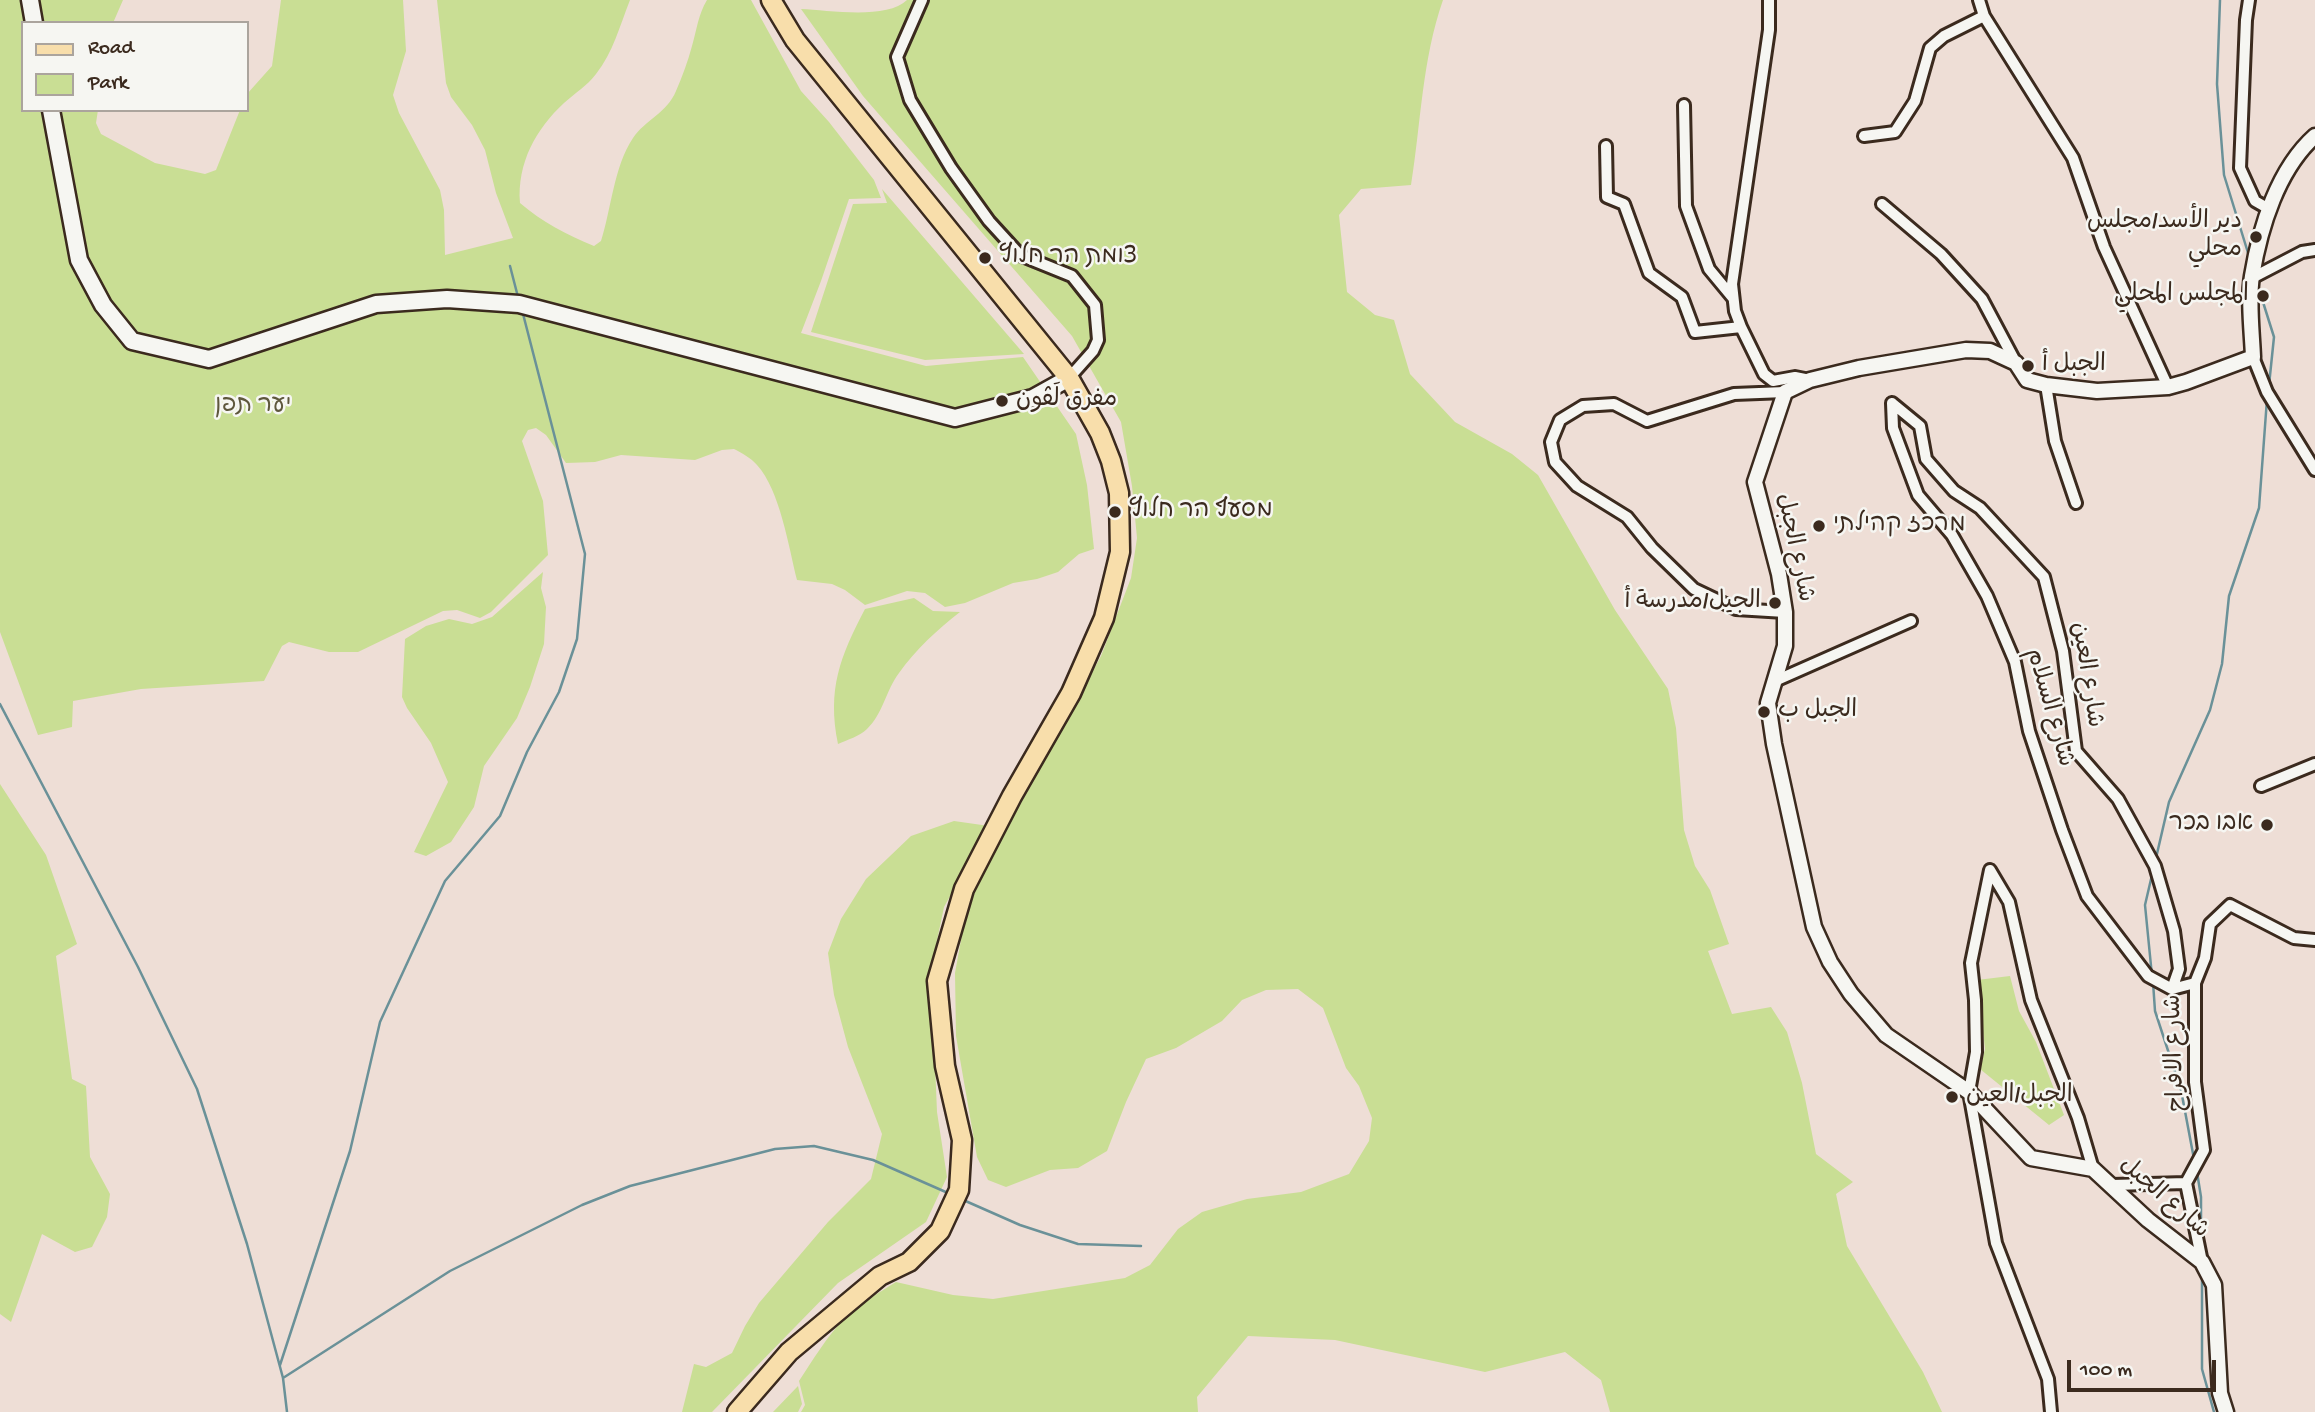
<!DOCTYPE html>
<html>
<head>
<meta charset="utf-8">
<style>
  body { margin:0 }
  #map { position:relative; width:2315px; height:1412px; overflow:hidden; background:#eeded6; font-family:"Gochi Hand",sans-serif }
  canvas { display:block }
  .legend { position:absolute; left:21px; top:21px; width:228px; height:91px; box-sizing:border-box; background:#f6f6f2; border:2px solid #aba49d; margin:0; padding:9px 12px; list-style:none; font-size:21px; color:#3b2a1e }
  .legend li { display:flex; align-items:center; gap:14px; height:35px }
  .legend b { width:35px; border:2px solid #aba49d }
  .scale { position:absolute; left:2067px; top:1360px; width:149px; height:32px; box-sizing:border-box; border:4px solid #3b2a1e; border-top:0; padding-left:9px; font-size:21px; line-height:24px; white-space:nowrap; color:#3b2a1e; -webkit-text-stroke:5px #f6f6f2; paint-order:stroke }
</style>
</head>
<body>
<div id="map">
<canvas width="2315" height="1412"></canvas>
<ul class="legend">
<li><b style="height:9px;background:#f8deab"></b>Road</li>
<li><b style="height:19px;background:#c9de94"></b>Park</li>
</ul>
<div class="scale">100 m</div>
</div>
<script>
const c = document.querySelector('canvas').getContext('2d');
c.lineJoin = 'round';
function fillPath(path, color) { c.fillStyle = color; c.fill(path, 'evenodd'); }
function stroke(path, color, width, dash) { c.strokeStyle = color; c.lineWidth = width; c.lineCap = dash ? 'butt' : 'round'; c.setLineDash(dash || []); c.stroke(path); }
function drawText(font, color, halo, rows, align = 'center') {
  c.font = font + ' "Gochi Hand","Playpen Sans Arabic","Playpen Sans Hebrew",sans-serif'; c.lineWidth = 5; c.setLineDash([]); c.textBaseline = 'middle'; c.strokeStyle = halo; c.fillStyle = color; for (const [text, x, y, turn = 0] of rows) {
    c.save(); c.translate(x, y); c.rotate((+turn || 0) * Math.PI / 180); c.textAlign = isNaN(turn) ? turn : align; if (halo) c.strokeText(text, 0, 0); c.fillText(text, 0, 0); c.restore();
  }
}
fillPath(new Path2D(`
  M 0,0 L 123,0 L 113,23 L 23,23 L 23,110 L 98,110 L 96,123 L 101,134 L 155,163 L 205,174 L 216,170 L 240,110 L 247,110 L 247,94 L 272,66 L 281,0 L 403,0 L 406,51 L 393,95 L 399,113 L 440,190 L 444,210 L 445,255 L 513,238 L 496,193 L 485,150 L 472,125 L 451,97 L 446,83 L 437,0 L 630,0 C 620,25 613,53 596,74 C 587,86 575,93 564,103 C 536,129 517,163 520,203 C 542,222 567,235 594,246 L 601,241 C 611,210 614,166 633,138 C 645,120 667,113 676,91 C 682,77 688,61 692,46 C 697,29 698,15 707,0 L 751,0 L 801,91 L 829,122 L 874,180 L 881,198 L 849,199 L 821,281 L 801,333 L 926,366 L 1023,357 L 1076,434 L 1087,485 L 1094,549 L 1079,554 L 1058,572 L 1037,579 L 1013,583 L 965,603 L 945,607 L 925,593 L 907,591 L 865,605 L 845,590 L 832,584 L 797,580 C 789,548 780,490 757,465 C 751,458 742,453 734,449 L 722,450 L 695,460 L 621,455 L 595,462 L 566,463 L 546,435 L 536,428 L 528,430 L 522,441 L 543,501 L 548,555 L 491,612 L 480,618 L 457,610 L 443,611 L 358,652 L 329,652 L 289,642 L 282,646 L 264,681 L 141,689 L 73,701 L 72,727 L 38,735 L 0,632 Z
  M 907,0 L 1443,0 C 1422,60 1421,123 1411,185 L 1361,189 L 1339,215 L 1347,292 L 1375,315 L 1394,320 L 1410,374 L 1455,422 L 1512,454 L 1538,475 L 1615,610 L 1668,689 L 1676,728 L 1684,830 L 1695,866 L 1710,890 L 1729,944 L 1708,951 L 1732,1014 L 1771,1007 L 1787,1032 L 1802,1083 L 1816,1154 L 1853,1182 L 1836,1194 L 1847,1246 L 1923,1372 L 1942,1412 L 1610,1412 L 1601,1380 L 1565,1352 L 1485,1372 L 1335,1340 L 1248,1336 L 1197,1397 L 1198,1412 L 801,1412 L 805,1405 L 799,1381 C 813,1360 827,1336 845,1318 C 859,1303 879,1293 896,1282 L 953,1295 L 993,1299 L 1125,1278 L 1150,1265 L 1178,1229 L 1202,1212 L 1247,1199 L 1301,1192 L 1349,1174 L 1369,1141 L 1372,1118 L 1359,1086 L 1346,1068 L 1323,1008 L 1298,989 L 1266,990 L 1242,1000 L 1222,1021 L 1176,1048 L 1146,1059 L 1126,1102 L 1107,1151 L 1078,1168 L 1050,1170 L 1006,1187 L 988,1180 L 977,1157 L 956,1036 L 955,973 L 965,918 L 981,876 L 1101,656 L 1131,578 L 1137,538 L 1132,486 L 1121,422 L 1072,336 L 863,96 L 801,9 C 828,10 887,20 907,0 Z
  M 882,189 L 1024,354 L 925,360 L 811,332 L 853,204 L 887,203 Z
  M 543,572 L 541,588 L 546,607 L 544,644 L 530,687 L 517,718 L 484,766 L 474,807 L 451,842 L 426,856 L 414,852 L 448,782 L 431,743 L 407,708 L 402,697 L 405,639 L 426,626 L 449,619 L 472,624 L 492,617 Z
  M 914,598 L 933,611 L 960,612 C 937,630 916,649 899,673 C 886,690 883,714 867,729 C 860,736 847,740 838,744 C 827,689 840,657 865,609 Z
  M 0,784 L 46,855 L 77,944 L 56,956 L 72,1079 L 86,1086 L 90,1157 L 110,1194 L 107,1217 L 92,1247 L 75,1252 L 42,1234 L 11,1322 L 0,1314 Z
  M 954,821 L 989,826 L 944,907 L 935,950 L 933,1016 L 937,1112 L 947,1177 L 926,1222 L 838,1283 L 712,1412 L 682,1412 L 694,1364 L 706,1367 L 732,1353 L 745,1326 L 759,1303 L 828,1222 L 871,1179 L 882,1134 L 848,1047 L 834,995 L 828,953 L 841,919 L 866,879 L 911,836 Z
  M 2010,976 L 2019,1011 L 2036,1042 L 2064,1115 L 2049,1125 L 1980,1069 L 1985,1049 L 1977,980 Z
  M 798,1386 L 802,1404 L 798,1412 L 773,1412 Z`), '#c9de94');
stroke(new Path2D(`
  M 2220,0 L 2217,84 L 2224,175 L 2249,256
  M 510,266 L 518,297
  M 2257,283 L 2274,337 L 2269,385
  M 0,704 L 138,967 L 197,1089 L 247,1244 L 283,1378 L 287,1412
  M 2156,858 L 2169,802 L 2210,710 L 2222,664 L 2229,596 L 2259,508 L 2267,399
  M 2152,976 L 2145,905 L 2152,875
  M 2153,982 L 2155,1011 L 2181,1090 L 2194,1159
  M 2197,1172 L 2201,1197 L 2201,1235
  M 961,1199 L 1020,1225 L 1078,1244 L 1141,1246
  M 2202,1274 L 2202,1369 L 2214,1412
  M 280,1365 L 350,1151 L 380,1022 L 445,881 L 500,816 L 527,752 L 559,692 L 577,639 L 585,554 L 522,310
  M 283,1378 L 450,1271 L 582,1205 L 630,1186 L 775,1149 L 814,1146 L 873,1160 L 948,1193`), '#6a9198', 2.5);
const minor = new Path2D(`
  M 922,0 L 897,57 L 910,100 L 951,168 L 989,221 L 1020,255 L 1072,276 L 1095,305 L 1098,340 L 1093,351 L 1069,378
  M 1769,0 L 1769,30 L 1732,284 L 1735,311 L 1741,327 L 1764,374 L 1773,381 L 1795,377 L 1810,380
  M 1979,0 L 1984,16 L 2073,158 L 2104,247 L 2168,387
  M 2249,0 L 2246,20 L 2240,168 L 2255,201 L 2269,209
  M 1684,105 L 1686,206 L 1709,269 L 1733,298
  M 1864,136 L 1895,132 L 1915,101 L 1930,48 L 1944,36 L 1984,16
  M 1606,146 L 1607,197 L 1624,204 L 1649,273 L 1682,297 L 1695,332 L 1741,327
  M 1882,204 L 1941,254 L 1982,299 L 2016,363
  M 2252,278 L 2302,252 L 2315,250
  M 2253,357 L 2267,392 L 2315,470
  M 2046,385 L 2055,441 L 2076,503
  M 1785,392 L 1734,394 L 1647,421 L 1614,404 L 1583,406 L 1560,420 L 1551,442 L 1555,462 L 1577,486 L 1627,517 L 1652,548 L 1694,589 L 1736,609 L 1785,612
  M 1892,403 L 1893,428 L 1918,495 L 1952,535 L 1987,596 L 2015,662 L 2029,731 L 2062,830 L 2087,896 L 2148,976 L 2172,989 L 2195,983
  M 1892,403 L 1920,426 L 1926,459 L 1954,491 L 1980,508 L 2044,577 L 2063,651 L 2076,751 L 2118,799 L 2155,866 L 2174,931 L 2179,969 L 2172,989
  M 1775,681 L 1911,621
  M 2261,786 L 2315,764
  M 2186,1183 L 2202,1262
  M 2112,1185 L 2186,1183 L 2204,1150 L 2195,1082 L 2195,983 L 2205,958 L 2210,924 L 2230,905 L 2294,938 L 2315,940
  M 2051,1412 L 2048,1379 L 1996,1243 L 1969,1092 L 1976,1052 L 1975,1000 L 1971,963 L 1990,870 L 2009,902 L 2031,1000 L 2078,1118 L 2093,1169`);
const tertiary = new Path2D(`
  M 2226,1412 L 2220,1393 L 2214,1285 L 2202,1262 L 2148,1220 L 2093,1169 L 2031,1158 L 1969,1092 L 1886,1035 L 1851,994 L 1830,962 L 1814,927 L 1774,744 L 1768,703 L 1785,646 L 1785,612 L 1779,574 L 1755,482 L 1785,392 L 1810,380 L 1859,368 L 1966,350 L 1990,351 L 2016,363 L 2027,380 L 2046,385 L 2097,391 L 2168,387 L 2186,382 L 2253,357 C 2252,332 2248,300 2252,276 C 2260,227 2278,169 2315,136`);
const secondary = new Path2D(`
  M 30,0 L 34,23
  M 51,110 L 79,260 L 103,305 L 132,341 L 209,359 L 376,304 L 447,299 L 519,304 L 955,418 L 1033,398 L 1069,378`);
const primary = new Path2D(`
  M 737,1412 L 789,1352 L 880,1276 L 909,1262 L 940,1231 L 959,1190 L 962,1140 L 945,1066 L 937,981 L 964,889 L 1012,796 L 1071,693 L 1104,618 L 1120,552 L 1119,493 L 1111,461 L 1100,433 L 1069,378 L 795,40 L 771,0`);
stroke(minor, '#3b2a1e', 16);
stroke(tertiary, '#3b2a1e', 19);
stroke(secondary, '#3b2a1e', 21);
stroke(primary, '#3b2a1e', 23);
stroke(minor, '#f6f6f2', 10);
stroke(tertiary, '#f6f6f2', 14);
stroke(secondary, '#f6f6f2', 16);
stroke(primary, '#f8deab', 18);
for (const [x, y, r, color] of [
  [2256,237,7,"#3b2a1e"],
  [985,258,7,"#3b2a1e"],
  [2263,296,7,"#3b2a1e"],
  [2028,366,7,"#3b2a1e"],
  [1002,401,7,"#3b2a1e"],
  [1115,512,7,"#3b2a1e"],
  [1819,526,7,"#3b2a1e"],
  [1775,603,7,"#3b2a1e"],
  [1764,712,7,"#3b2a1e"],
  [2267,825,7,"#3b2a1e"],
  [1952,1097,7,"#3b2a1e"]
]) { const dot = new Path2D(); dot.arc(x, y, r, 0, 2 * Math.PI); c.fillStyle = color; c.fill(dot); stroke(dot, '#f6f6f2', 2.5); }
drawText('24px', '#3b2a1e', '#f6f6f2', [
  ["دير الأسد/مجلس",2242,223,"right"],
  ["محلي",2242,251,"right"],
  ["צומת הר חלוץ",999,258],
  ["المجلس المحلي",2249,296,"right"],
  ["الجبل أ",2042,366],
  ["مفرق لَڤون",1016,401],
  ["מסעף הר חלוץ",1129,512],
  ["מרכז קהילתי",1833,526],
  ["الجيل/مدرسة أ",1761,603,"right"],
  ["الجبل ب",1778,712],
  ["אבו בכר",2253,825,"right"],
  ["الجبل/العين",1966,1097]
], 'left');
drawText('24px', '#5e573c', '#f6f6f2', [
  ["יער תפן",253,407]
]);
drawText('24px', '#3b2a1e', '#f6f6f2', [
  ["شارع الجبل",1793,548,78],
  ["شارع العين",2085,675,81],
  ["شارع السلام",2048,708,74],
  ["شارع الافراح",2177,1053,-92],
  ["شارع الجبل",2163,1199,41]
]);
</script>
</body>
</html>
